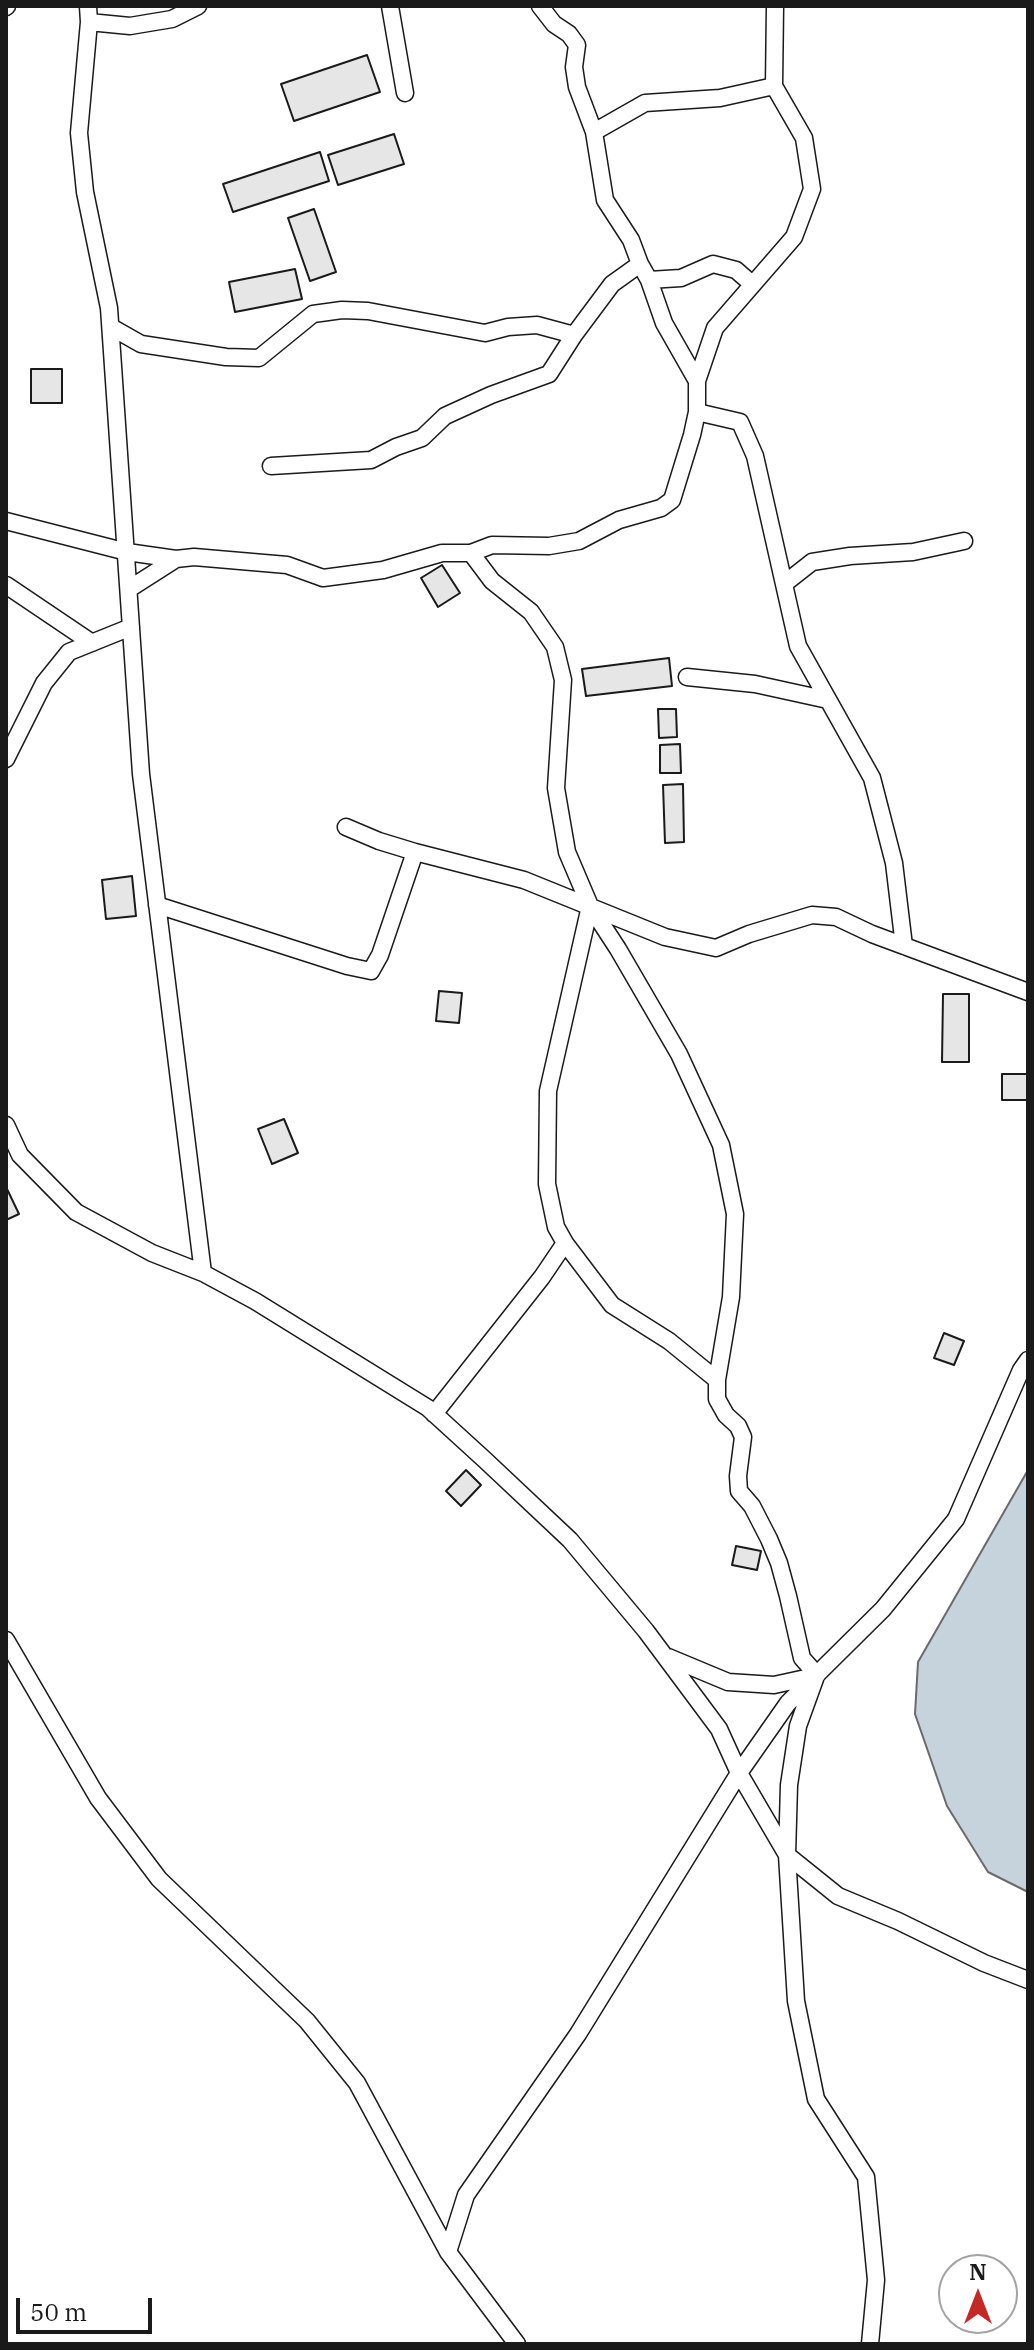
<!DOCTYPE html>
<html>
<head>
<meta charset="utf-8">
<style>
  body { margin:0 }
  #map { position:relative; width:1034px; height:2350px; overflow:hidden; background:#fff; font-family:"IBM Plex Serif",serif }
  canvas { display:block }
  .frame { position:absolute; inset:0; border:8px solid #1a1a1a; pointer-events:none }
  .north { position:absolute; left:938px; top:2254px; width:80px; height:80px; box-sizing:border-box; background:#fff; border:2px solid #a3a3a3; border-radius:50%; rotate:0deg; font-size:22px; font-weight:700; line-height:32px; text-align:center; color:#1a1a1a }
  .north::after { content:''; display:block; margin:auto; width:28px; height:36px; background:#c62828; clip-path:polygon(50% 0,100% 100%,50% 72%,0 100%) }
  .scale { position:absolute; left:16px; top:2298px; width:136px; height:36px; box-sizing:border-box; border:4px solid #1a1a1a; border-top:0; padding-left:10px; font-size:24px; line-height:28px; white-space:nowrap; color:#1a1a1a; -webkit-text-stroke:6px #fff; paint-order:stroke }
</style>
</head>
<body>
<div id="map">
<canvas width="1034" height="2350"></canvas>
<div class="frame"></div>
<div class="north">N</div>
<div class="scale">50 m</div>
</div>
<script>
const c = document.querySelector('canvas').getContext('2d');
c.lineJoin = 'round';
function fillPath(path, color) { c.fillStyle = color; c.fill(path, 'evenodd'); }
function stroke(path, color, width, dash) { c.strokeStyle = color; c.lineWidth = width; c.lineCap = dash ? 'butt' : 'round'; c.setLineDash(dash || []); c.stroke(path); }
const water = new Path2D(`
  M 1028,1470 L 1028,1892 L 988,1872 L 947,1806 L 915,1714 L 918,1662 Z`);
fillPath(water, '#c6d2dc');
stroke(water, '#6a6a6a', 2);
const building = new Path2D(`
  M 367,55 L 380,92 L 294,121 L 281,84 Z
  M 394,134 L 404,164 L 338,185 L 328,155 Z
  M 320,152 L 329,181 L 233,212 L 223,184 Z
  M 314,209 L 336,272 L 310,281 L 288,218 Z
  M 295,269 L 302,299 L 235,312 L 229,282 Z
  M 31,369 L 62,369 L 62,403 L 31,403 Z
  M 442,565 L 460,593 L 438,607 L 421,578 Z
  M 669,658 L 672,686 L 586,696 L 582,669 Z
  M 658,709 L 676,709 L 677,737 L 659,738 Z
  M 680,744 L 681,773 L 660,773 L 660,745 Z
  M 683,784 L 684,842 L 665,843 L 663,785 Z
  M 132,876 L 136,916 L 106,919 L 102,880 Z
  M 439,991 L 462,993 L 459,1023 L 436,1021 Z
  M 943,994 L 969,994 L 969,1062 L 942,1062 Z
  M 1002,1074 L 1028,1074 L 1028,1100 L 1002,1100 Z
  M 284,1119 L 298,1153 L 272,1164 L 258,1129 Z
  M 7,1189 L 19,1214 L 6,1220 L 6,1190 Z
  M 944,1333 L 964,1341 L 954,1365 L 934,1358 Z
  M 466,1470 L 481,1485 L 461,1506 L 446,1491 Z
  M 736,1546 L 761,1551 L 757,1570 L 732,1565 Z`);
fillPath(building, '#e6e6e6');
stroke(building, '#1a1a1a', 2);
const minor = new Path2D(`
  M 88,6 L 89,22 L 79,133 L 85,192 L 109,308 L 141,774 L 203,1273
  M 390,6 L 405,93
  M 540,6 L 554,24 L 569,34 L 577,45 L 574,67 L 577,87 L 594,132 L 605,200 L 631,240 L 640,264
  M 6,7 L 7,6
  M 89,22 L 130,26 L 172,19 L 198,6
  M 594,132 L 645,103 L 720,98 L 774,86
  M 649,280 L 681,278 L 713,264 L 736,270 L 752,284
  M 111,327 L 141,344 L 226,357 L 259,358 L 313,314 L 342,310 L 368,311 L 485,333 L 508,327 L 537,325 L 574,335 L 612,284 L 640,264 L 649,280 L 664,323 L 697,381 L 697,412
  M 697,381 L 715,328 L 794,237 L 812,189 L 804,138 L 774,86 L 775,6
  M 271,466 L 371,460 L 396,447 L 422,438 L 445,416 L 491,395 L 549,374 L 574,335
  M 6,521 L 127,552 L 176,559
  M 471,553 L 492,545 L 549,546 L 579,541 L 619,520 L 661,508 L 672,500 L 692,435 L 697,412 L 740,422 L 755,456 L 798,646 L 872,778 L 894,863 L 904,946
  M 784,584 L 812,562 L 850,556 L 913,552 L 964,541
  M 6,585 L 92,643
  M 129,589 L 176,559 L 194,557 L 287,565 L 323,578 L 383,570 L 442,553 L 471,553 L 492,581 L 531,612 L 555,647 L 563,680 L 556,788 L 567,852 L 590,906 L 618,949 L 679,1054 L 721,1145 L 735,1214 L 731,1297 L 717,1380 L 717,1399 L 726,1415 L 738,1426 L 743,1437 L 738,1476 L 739,1491 L 752,1506 L 769,1539 L 779,1563 L 788,1596 L 802,1658 L 817,1675
  M 687,677 L 755,684 L 828,700
  M 6,759 L 44,683 L 69,652 L 131,627
  M 346,827 L 379,841 L 415,852 L 524,880 L 665,937 L 716,948 L 749,934 L 812,915 L 836,917 L 872,934 L 1028,992
  M 157,905 L 347,966 L 371,971 L 380,955 L 415,852
  M 590,906 L 548,1091 L 547,1184 L 556,1227 L 565,1243 L 612,1305 L 669,1341 L 717,1380
  M 6,1125 L 20,1155 L 76,1212 L 152,1253 L 203,1273 L 255,1301 L 428,1408 L 485,1460 L 570,1540 L 646,1631 L 719,1729 L 739,1773 L 787,1855 L 838,1896 L 898,1921 L 984,1963 L 1028,1980
  M 434,1414 L 542,1277 L 565,1243
  M 6,1640 L 98,1798 L 159,1879 L 307,2021 L 357,2083 L 448,2252 L 517,2344
  M 668,1657 L 728,1682 L 774,1685 L 815,1676
  M 815,1679 L 798,1726 L 789,1785 L 787,1855 L 796,2001 L 816,2099 L 866,2177 L 876,2280 L 870,2344
  M 448,2252 L 466,2195 L 578,2034 L 739,1773 L 788,1703 L 883,1609 L 956,1519 L 1021,1370 L 1028,1360`);
stroke(minor, '#1a1a1a', 19);
stroke(minor, '#fff', 16);
</script>
</body>
</html>
